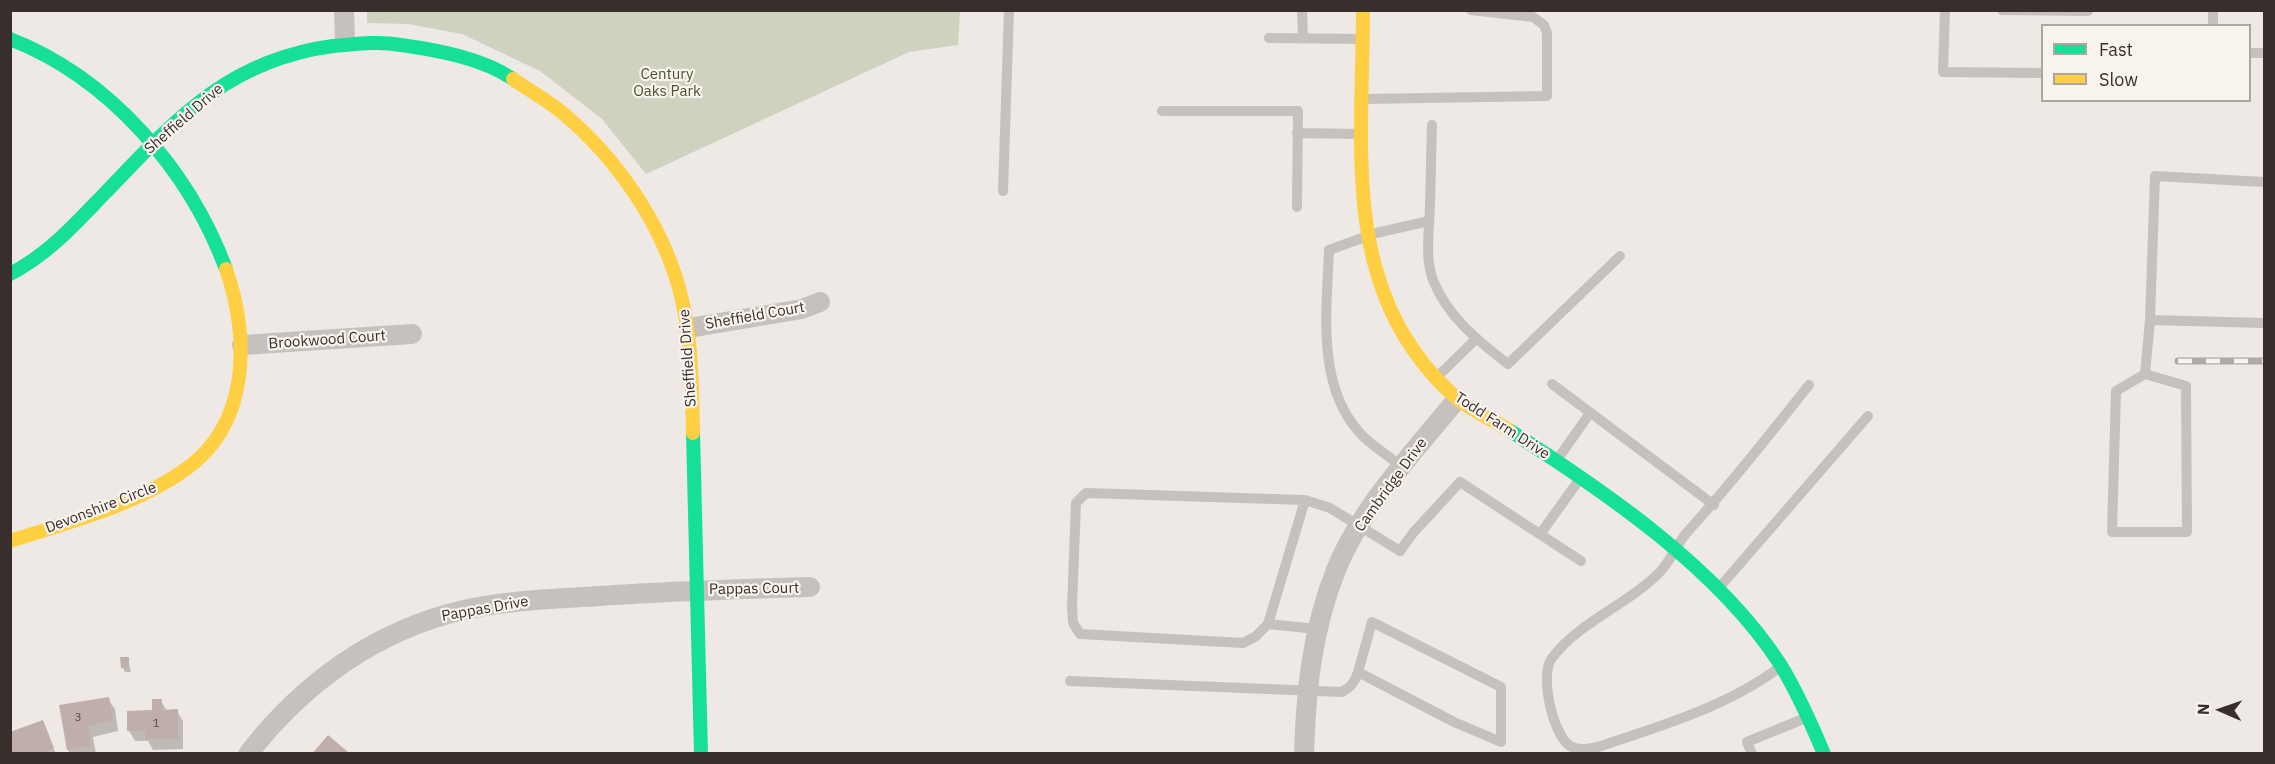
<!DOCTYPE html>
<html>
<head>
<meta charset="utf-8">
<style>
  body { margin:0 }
  #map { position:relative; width:2275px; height:764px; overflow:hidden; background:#eee9e4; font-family:"IBM Plex Sans",sans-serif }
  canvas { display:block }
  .frame { position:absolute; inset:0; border:12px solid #382f2c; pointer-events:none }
  .legend { position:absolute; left:2041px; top:24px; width:210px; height:78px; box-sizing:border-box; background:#f9f3ee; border:2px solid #aca5a0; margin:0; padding:8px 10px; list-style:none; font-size:18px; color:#382f2c }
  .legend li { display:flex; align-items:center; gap:12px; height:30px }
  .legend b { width:30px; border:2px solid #aca5a0 }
  .north { position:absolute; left:2191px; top:680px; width:60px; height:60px; -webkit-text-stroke:4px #f9f3ee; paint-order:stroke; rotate:272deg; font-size:16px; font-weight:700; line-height:24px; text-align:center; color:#382f2c }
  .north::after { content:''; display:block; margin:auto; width:21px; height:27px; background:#382f2c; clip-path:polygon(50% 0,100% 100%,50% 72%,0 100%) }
</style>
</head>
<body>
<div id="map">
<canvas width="2275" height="764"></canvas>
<div class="frame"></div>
<ul class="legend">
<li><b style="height:8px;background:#16e098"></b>Fast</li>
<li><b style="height:8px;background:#ffcf43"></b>Slow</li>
</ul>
<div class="north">N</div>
</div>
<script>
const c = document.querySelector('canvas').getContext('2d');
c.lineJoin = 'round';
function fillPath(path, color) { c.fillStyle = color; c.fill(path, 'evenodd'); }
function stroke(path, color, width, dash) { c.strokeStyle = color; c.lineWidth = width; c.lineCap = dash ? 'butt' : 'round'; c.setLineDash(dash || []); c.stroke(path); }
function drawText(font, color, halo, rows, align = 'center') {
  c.font = font + ' "IBM Plex Sans",sans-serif'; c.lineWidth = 4.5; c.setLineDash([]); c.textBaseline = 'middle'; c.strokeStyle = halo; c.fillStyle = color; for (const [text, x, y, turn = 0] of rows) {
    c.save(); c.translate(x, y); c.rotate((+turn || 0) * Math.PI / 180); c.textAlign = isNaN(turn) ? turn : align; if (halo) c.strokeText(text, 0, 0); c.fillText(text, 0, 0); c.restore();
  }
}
fillPath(new Path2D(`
  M 367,11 L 960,10 L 960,11 L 958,45 L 909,52 L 646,174 L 602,119 L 540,71 L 462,34 L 408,24 L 367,23 Z`), '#d0d2c0');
fillPath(new Path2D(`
  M 128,659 L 131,672 L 125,672 L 122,667 Z
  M 108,699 L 115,709 L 118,731 L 93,737 L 96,754 L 70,754 L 68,750 Z
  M 161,701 L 167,711 L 177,711 L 183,721 L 183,749 L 153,750 L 148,741 L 135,741 L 129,731 L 153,712 Z
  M 42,722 L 56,754 L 11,754 Z`), '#0003');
fillPath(new Path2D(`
  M 120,657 L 129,657 L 129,667 L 121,668 Z
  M 109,697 L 113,720 L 88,726 L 91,746 L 67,750 L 59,705 Z
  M 152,699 L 162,699 L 162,710 L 178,709 L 178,739 L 145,739 L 145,731 L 127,731 L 127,711 L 152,710 Z
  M 43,720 L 54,748 L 40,754 L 10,754 L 10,732 Z
  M 328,735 L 348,752 L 347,754 L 312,754 Z`), '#bfaea9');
stroke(new Path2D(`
  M 1302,10 L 1303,38
  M 1945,10 L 1943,72 L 2042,73
  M 2002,10 L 2088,11
  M 2213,26 L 2213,10
  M 1269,38 L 1363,39
  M 2250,53 L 2264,53
  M 1365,99 L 1547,96 L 1547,33 L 1544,25 L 1533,17 L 1471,10
  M 1162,111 L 1298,111 L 1297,207
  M 1432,125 C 1431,151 1431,177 1430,202 C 1430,227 1424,256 1433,280 C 1447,316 1478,341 1508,364 L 1620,256
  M 1297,133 L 1362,134
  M 2264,182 L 2155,176 L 2150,320 L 2264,323
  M 1003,191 L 1009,10
  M 2145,374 L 2186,386 L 2187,532 L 2112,532 L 2116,391 L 2145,374 L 2150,320
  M 1437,377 L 1476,339
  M 1552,384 L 1714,505
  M 1557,460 L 1590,413
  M 1402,467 C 1388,455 1370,445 1359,432 C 1316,384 1327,309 1329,250 L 1376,233 L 1429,221
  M 1541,533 L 1579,480
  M 1718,589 L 1868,416
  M 1268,624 L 1305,500
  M 1317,629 L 1268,624 L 1255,637 L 1243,643 L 1080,634 L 1073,623 L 1072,608 L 1076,503 L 1086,493 L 1305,500 L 1330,508 L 1400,551 L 1413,533 L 1460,482 L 1581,561
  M 1780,667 C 1731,704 1668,724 1610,743 C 1599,747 1581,753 1570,746 C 1553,735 1539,675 1552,658 C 1579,622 1627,605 1659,573 C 1672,560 1677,542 1690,529 C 1732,483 1770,434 1809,385
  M 1070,681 L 1342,692 C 1351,687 1355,682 1358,672 L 1372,622 L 1501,687 L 1501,742 L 1454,722 L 1358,672
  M 1752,754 L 1747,742 L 1808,717`), '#c7c1bd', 10);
stroke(new Path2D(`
  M 344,10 L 345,41
  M 689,328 L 802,309 L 820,302
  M 242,345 L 412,334
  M 248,754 C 303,683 376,630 464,610 C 509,600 555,599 600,596 C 670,591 740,589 810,587
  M 1304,754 C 1306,690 1312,630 1336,570 C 1362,506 1414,452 1457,399`), '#c7c1bd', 20);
stroke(new Path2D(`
  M 10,39 C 110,78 189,170 226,269
  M 10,274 C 49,254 76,223 106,192 C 176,119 228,60 333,46 C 357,44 377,41 401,45 C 437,50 482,58 513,79
  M 1509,430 C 1604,491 1718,568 1780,664 C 1798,693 1811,723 1824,754
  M 693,433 L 701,754`), '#16e098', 14);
stroke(new Path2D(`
  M 1363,10 C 1363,148 1339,293 1454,396 C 1470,411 1491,418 1509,430
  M 513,79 C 530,91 550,102 565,115 C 617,159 661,223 679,288 C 692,335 692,384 693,433
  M 10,541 C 69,522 135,506 186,469 C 251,423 249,336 226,269`), '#ffcf43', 14);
const rail = new Path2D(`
  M 2178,361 L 2264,361`);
stroke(rail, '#afaaa8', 7);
stroke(rail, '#f9f3ee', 4.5, [14]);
drawText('12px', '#5a4f4b', null, [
  ["3",78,718],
  ["1",156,724]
]);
drawText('15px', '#495332', '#f9f3ee', [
  ["Century",667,75],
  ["Oaks Park",667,92]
]);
drawText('15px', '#382f2c', '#f9f3ee', [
  ["Sheffield Drive",184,119,-41],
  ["Sheffield Court",755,316,-10],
  ["Brookwood Court",327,340,-4],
  ["Sheffield Drive",688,358,-94],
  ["Todd Farm Drive",1502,426,33],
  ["Cambridge Drive",1391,485,-54],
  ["Devonshire Circle",101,508,-21],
  ["Pappas Court",754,589,-1],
  ["Pappas Drive",485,609,-10]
]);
</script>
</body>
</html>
